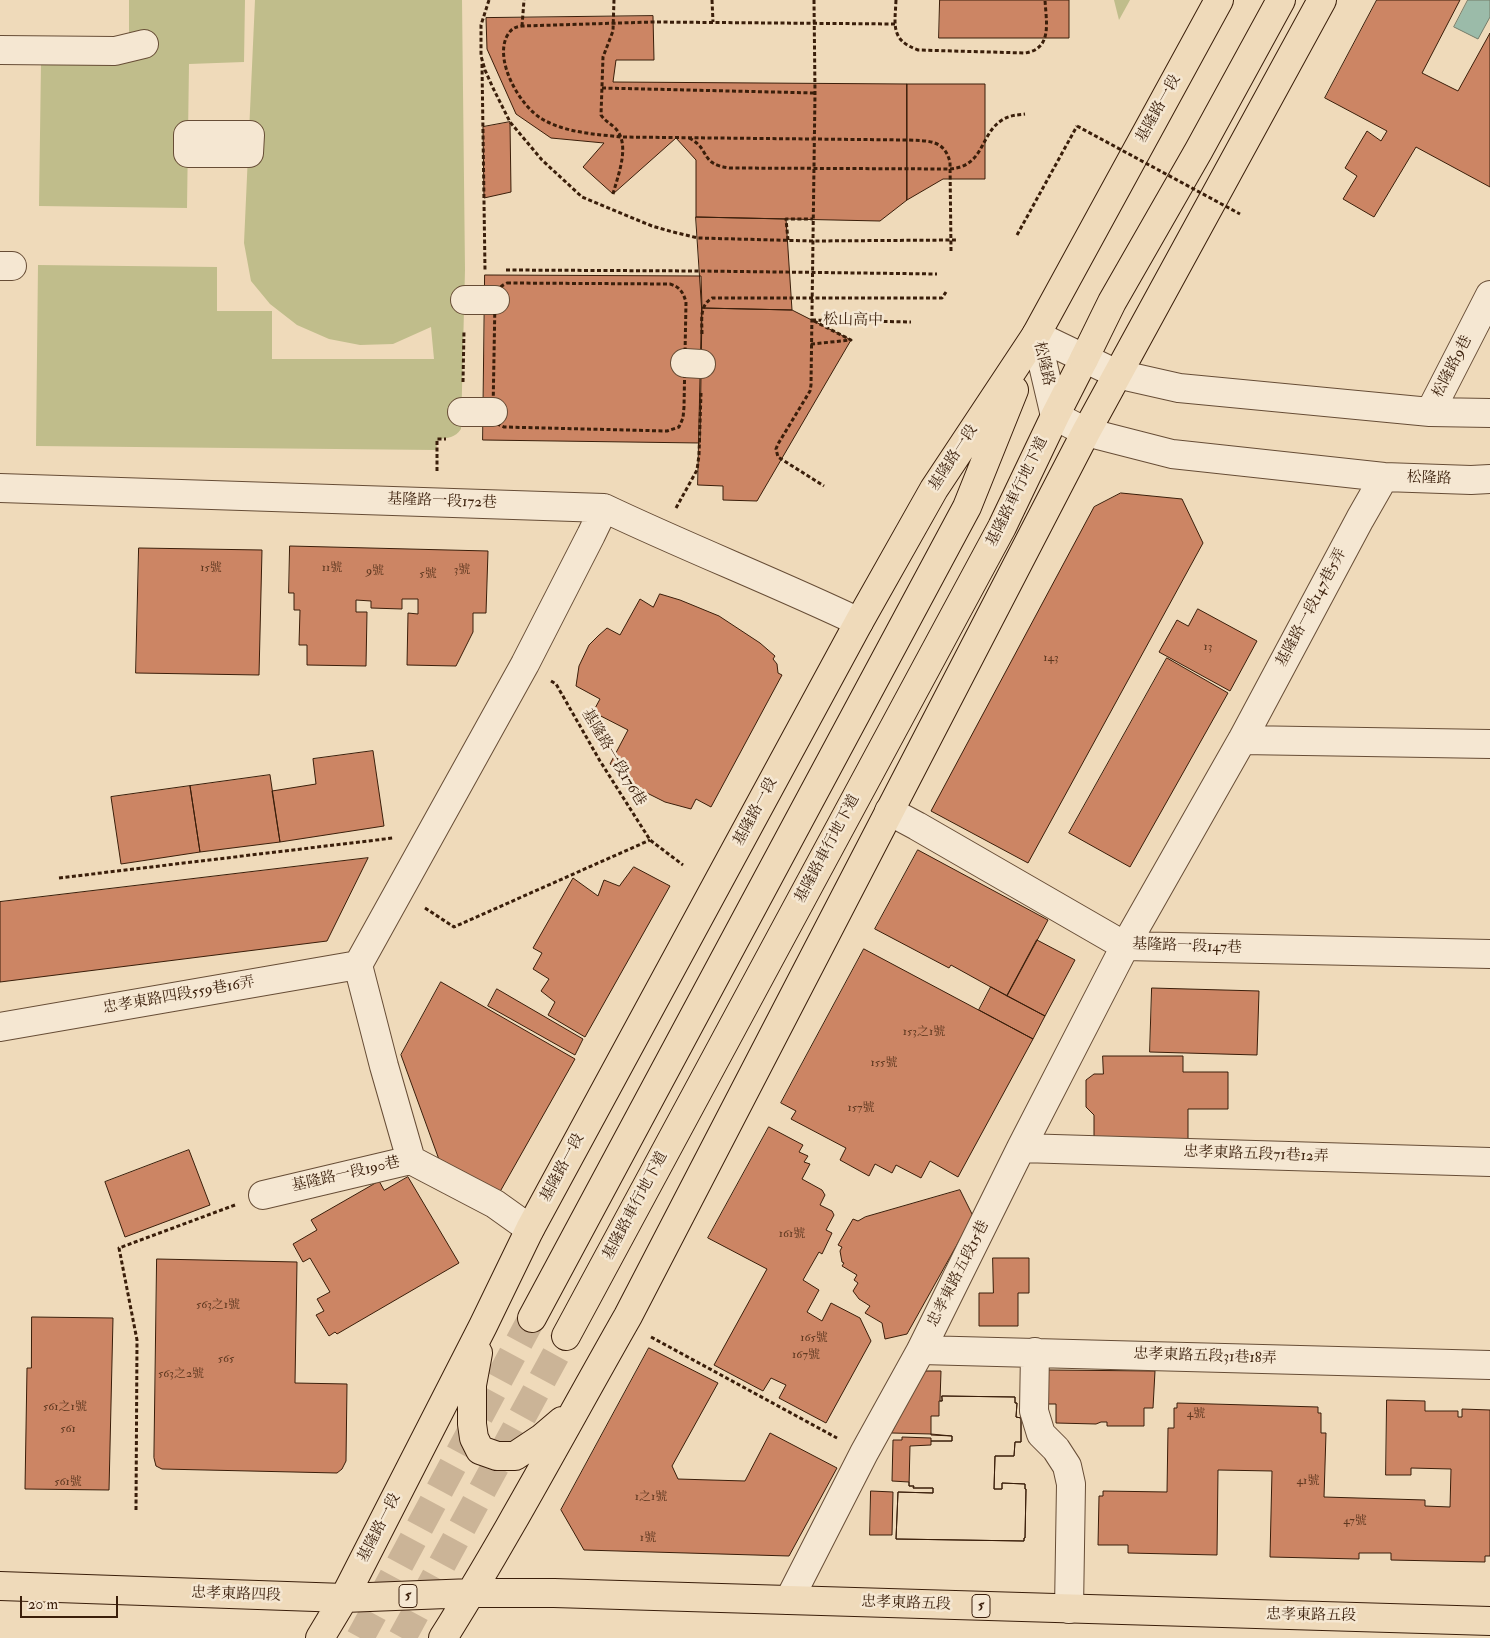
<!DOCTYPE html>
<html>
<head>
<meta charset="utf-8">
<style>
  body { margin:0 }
  #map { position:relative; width:1490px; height:1638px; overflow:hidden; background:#efdaba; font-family:"IM FELL Double Pica",serif }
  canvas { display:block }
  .scale { position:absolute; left:20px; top:1596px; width:98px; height:22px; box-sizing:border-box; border:2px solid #3a1e0a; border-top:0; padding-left:6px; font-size:15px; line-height:18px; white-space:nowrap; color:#3a1e0a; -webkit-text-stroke:4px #f5e7d2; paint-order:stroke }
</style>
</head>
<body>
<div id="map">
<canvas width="1490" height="1638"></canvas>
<div class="scale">20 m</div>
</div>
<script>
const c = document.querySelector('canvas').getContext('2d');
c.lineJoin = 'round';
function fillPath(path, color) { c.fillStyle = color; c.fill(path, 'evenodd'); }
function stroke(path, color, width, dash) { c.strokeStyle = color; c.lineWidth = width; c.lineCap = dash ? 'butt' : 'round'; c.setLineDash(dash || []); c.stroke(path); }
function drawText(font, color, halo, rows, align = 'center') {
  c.font = font + ' "IM FELL Double Pica","Noto Serif TC",serif'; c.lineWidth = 5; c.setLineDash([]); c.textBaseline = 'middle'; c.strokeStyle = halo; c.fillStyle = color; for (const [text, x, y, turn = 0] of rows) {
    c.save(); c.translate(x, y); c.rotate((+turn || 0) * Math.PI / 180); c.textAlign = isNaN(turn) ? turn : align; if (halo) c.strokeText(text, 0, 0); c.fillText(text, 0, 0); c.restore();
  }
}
fillPath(new Path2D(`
  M 129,0 L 245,0 L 244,62 L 189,64 L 187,208 L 39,206 L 41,63 L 129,63 Z
  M 255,0 L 462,0 L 465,270 L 461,429 C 455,438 448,438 438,439 L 436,450 L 36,446 L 38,265 L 217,267 L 217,311 L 272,311 L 272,359 L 434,359 L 431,327 L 393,344 L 360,345 L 329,339 L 297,325 L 270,304 L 251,281 L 244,243 Z
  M 1114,0 L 1130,0 L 1119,20 Z`), '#c0bd8b');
const water = new Path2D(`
  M 1468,0 L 1490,0 L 1490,17 L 1478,39 L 1454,27 Z`);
fillPath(water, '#9bbba9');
stroke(water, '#747c69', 1);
const building = new Path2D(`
  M 940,0 L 1069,0 L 1069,38 L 939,38 Z
  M 1377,0 L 1460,0 L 1422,73 L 1458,91 L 1490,33 L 1490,187 L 1416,147 L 1374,217 L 1343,199 L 1357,176 L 1345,168 L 1367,131 L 1381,141 L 1387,131 L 1325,98 Z
  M 653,16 L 654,60 L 616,60 L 613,82 L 907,84 L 907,200 L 880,221 L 696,217 L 696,160 L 676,138 L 613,194 L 583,167 L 604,143 L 551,138 L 516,114 L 487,49 L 486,18 Z
  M 907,84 L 985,84 L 985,179 L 943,179 L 907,200 Z
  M 510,122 L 511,192 L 484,198 L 483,127 Z
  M 696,217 L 786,219 L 792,310 L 702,308 Z
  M 485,275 L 701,276 L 702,308 L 700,443 L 483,440 Z
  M 702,308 L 792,310 L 851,340 L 757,501 L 723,500 L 723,486 L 698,485 Z
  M 1121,493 L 1182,499 L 1203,543 L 1028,863 L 931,811 L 1094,507 Z
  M 290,546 L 488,551 L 486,613 L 473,613 L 473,632 L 456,666 L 407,665 L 408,613 L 418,614 L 418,599 L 402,599 L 402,609 L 371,608 L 371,601 L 356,600 L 356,612 L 367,612 L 366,666 L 307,665 L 307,645 L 299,645 L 300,610 L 294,610 L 294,593 L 289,593 Z
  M 139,548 L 262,550 L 259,675 L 136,673 Z
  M 660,594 L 680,600 L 719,616 L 760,643 L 775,656 L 773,659 L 777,664 L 778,673 L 782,675 L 711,807 L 696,799 L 691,809 L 665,802 L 645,792 L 610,764 L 628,730 L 593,712 L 600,699 L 576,686 L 579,666 L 589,645 L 598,636 L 607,628 L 620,635 L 640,599 L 653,607 Z
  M 1198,609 L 1257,641 L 1230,691 L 1159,652 L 1177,620 L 1188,626 Z
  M 1167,658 L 1228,693 L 1130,867 L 1069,833 Z
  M 373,751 L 384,826 L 280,842 L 272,791 L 316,784 L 313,759 Z
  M 270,775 L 280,842 L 200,852 L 190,786 Z
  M 190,786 L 200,852 L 121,864 L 111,797 Z
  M 918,850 L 1048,920 L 1007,996 L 951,965 L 949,968 L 875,929 Z
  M 368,858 L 327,941 L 0,982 L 0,902 Z
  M 634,867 L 670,886 L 585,1037 L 548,1015 L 555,1002 L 541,991 L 549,979 L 533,969 L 542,953 L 533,948 L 573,878 L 598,896 L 604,880 L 619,886 Z
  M 1037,940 L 1075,960 L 1045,1016 L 1007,996 Z
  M 864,949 L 1033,1039 L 958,1177 L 930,1161 L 921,1178 L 896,1165 L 892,1173 L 875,1164 L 869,1176 L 840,1160 L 846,1148 L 791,1119 L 796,1111 L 781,1103 Z
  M 441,982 L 575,1059 L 497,1197 L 441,1165 L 401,1055 Z
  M 991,987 L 1045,1016 L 1033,1039 L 979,1010 Z
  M 1152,988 L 1259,991 L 1257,1055 L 1150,1052 Z
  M 497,989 L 583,1039 L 575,1055 L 488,1006 Z
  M 1103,1056 L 1183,1056 L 1183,1072 L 1228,1072 L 1228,1109 L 1188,1109 L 1188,1141 L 1094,1140 L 1094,1115 L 1086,1107 L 1086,1080 L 1094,1074 L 1103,1074 Z
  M 769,1127 L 803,1145 L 799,1152 L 808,1156 L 804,1162 L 810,1164 L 802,1179 L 822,1190 L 825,1195 L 820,1205 L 832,1211 L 834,1215 L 826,1230 L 832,1233 L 822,1254 L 819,1252 L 803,1280 L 819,1290 L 807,1312 L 822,1321 L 831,1303 L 860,1318 L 871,1341 L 826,1423 L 779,1398 L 786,1385 L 771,1378 L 763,1391 L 714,1365 L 767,1269 L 708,1238 Z
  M 189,1150 L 210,1205 L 125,1237 L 105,1182 Z
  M 408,1177 L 459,1263 L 337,1334 L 335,1332 L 329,1336 L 316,1315 L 324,1311 L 317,1299 L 330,1292 L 310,1258 L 303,1262 L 293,1244 L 317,1230 L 311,1220 L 379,1181 L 384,1190 Z
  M 960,1190 L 973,1216 L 907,1334 L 885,1339 L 882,1323 L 865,1313 L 870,1306 L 859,1299 L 853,1291 L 858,1283 L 854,1280 L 857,1275 L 842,1266 L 844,1263 L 842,1262 L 840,1251 L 842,1247 L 838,1245 L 853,1219 L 858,1221 L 865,1217 Z
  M 993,1258 L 1029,1258 L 1029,1293 L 1018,1293 L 1018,1326 L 979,1326 L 979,1293 L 993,1293 Z
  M 157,1259 L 297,1262 L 295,1383 L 347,1384 L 346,1461 L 342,1469 L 337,1473 L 162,1469 L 156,1466 L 154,1458 Z
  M 32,1317 L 113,1318 L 109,1490 L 25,1489 L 27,1368 L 31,1368 Z
  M 649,1348 L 718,1383 L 672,1466 L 678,1479 L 745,1481 L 770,1433 L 837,1468 L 789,1556 L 584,1550 L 561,1510 Z
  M 1048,1370 L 1155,1371 L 1153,1408 L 1144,1408 L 1144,1426 L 1107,1426 L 1107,1422 L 1101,1422 L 1096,1424 L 1056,1423 L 1056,1404 L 1047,1404 Z
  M 924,1371 L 941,1371 L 940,1401 L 942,1401 L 942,1396 L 1015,1397 L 1015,1403 L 1017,1403 L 1016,1417 L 1021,1418 L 1021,1442 L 1015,1442 L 1014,1456 L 995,1456 L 994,1489 L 1002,1489 L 1002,1483 L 1025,1484 L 1025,1489 L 1026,1489 L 1025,1538 L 1024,1538 L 1024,1541 L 896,1539 L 898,1492 L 933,1493 L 933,1488 L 913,1488 L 914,1486 L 909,1486 L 909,1482 L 892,1481 L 893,1440 L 902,1440 L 902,1437 L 931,1438 L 931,1441 L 952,1441 L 952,1436 L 931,1434 L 892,1433 Z
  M 942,1396 L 1015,1397 L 1015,1403 L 1017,1403 L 1016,1417 L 1021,1418 L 1021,1442 L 1015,1442 L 1014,1456 L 995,1456 L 994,1489 L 1002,1489 L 1002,1483 L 1025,1484 L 1025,1489 L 1026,1489 L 1025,1538 L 1024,1538 L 1024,1541 L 896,1539 L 898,1492 L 933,1493 L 933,1488 L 913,1488 L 914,1486 L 909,1486 L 910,1446 L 931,1445 L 931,1441 L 952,1441 L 952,1436 L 931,1435 L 931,1416 L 939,1416 L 939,1401 L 942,1401 Z
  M 1387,1400 L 1425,1401 L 1425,1411 L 1458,1411 L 1458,1417 L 1462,1417 L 1462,1409 L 1490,1410 L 1490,1556 L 1485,1556 L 1485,1562 L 1391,1560 L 1391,1553 L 1359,1553 L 1359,1559 L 1270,1557 L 1272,1471 L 1218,1470 L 1217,1555 L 1128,1553 L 1128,1545 L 1098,1545 L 1099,1496 L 1103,1496 L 1103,1491 L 1167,1492 L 1168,1428 L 1174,1428 L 1174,1408 L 1177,1408 L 1177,1403 L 1318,1407 L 1318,1413 L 1321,1413 L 1321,1433 L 1326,1433 L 1324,1497 L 1425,1500 L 1425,1506 L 1450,1507 L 1451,1469 L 1411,1468 L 1411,1475 L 1386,1475 Z
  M 871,1491 L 893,1492 L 892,1535 L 870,1535 Z`);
fillPath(building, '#cc8564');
stroke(building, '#3a1e0a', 1);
stroke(new Path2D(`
  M 360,1638 L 532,1318
  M 402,1638 L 566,1336`), '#cbb497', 28, [28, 14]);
const minor = new Path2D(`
  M 0,50 L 115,51 L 144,44
  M 188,135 L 250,135 L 249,153 L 188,153 Z
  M 0,266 L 12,266
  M 465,300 L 495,300
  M 1036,335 L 1055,416 L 1086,432 L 1172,454 L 1384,477 L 1471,480 L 1490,479
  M 1036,335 L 1117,374 L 1179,388 L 1430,412 L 1490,413
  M 685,363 L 701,364
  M 462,412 L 493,412
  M 1430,412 L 1490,295
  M 0,488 L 604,508 C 688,548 775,582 859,622
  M 1242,740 L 1490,744
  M 889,811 L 917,826 L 1125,946 L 1490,954
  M 0,1027 L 358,965
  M 1021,1148 L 1490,1162
  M 411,1160 L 384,1066 L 358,965 L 525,664 L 591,535 L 604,508
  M 263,1195 L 411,1160 L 495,1204 L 530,1229
  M 921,1350 L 1490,1365
  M 1035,1352 L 1034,1411 L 1041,1434 L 1056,1449 L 1067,1466 L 1071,1484 L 1069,1609
  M 789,1600 L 864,1453 L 921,1350 L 1021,1148 L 1125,946 L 1242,740 L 1360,519 L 1384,477`);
const major = new Path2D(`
  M 532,1318 L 967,507 L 1014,390
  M 566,1336 L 1002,527 L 1055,416 L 1084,359
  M 478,1353 L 472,1385 L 472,1424 L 474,1438 L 480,1450 L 497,1456 L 515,1456 L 542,1438 L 562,1421
  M 0,1586 L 344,1598 L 472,1593 L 554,1593 L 1490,1621
  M 320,1638 L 344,1598 L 483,1326 L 530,1229 L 859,622 L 934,489 L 1036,335 L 1219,0
  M 443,1638 C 509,1533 567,1423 628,1316 L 1086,432 L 1322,0`);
const highway = new Path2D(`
  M 1084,359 L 1112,302 L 1199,150 L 1281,0`);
stroke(minor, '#674d36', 30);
stroke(major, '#3a1e0a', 30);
stroke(highway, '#3a1e0a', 30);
stroke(new Path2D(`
  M 489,0 L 481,25 L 481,56 L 485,70 L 493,88 L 510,122 L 542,160 L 582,197 L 652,226 L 673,232 L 698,238 L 813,241 L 956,240
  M 712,0 L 713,22
  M 814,0 L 815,93 L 811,385 L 810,391 L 778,444 L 776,449 L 778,457 L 824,486
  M 896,0 C 895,25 890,40 918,50 L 1025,53 C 1053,49 1046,21 1045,0
  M 895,24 L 653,22 L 522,26 C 514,27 511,29 507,36 C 494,61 520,106 542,119 C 566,133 595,134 621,137 L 907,140 C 928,141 944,139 950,162 L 951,251
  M 522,26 L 524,0
  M 482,64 L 485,270
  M 602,88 L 815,93
  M 689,138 C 711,149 699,164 729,168 L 950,169 C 985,166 979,135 1002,120 C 1010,115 1017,115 1025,114
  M 613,194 C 618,175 631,144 615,128 C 610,123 605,121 601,115 L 603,57 L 613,31 L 614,0
  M 1017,235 L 1077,126
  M 788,240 L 786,219 L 813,219
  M 506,270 L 701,271 L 937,274
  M 507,283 L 670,284 C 680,287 683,292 686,302 L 684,407 L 683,418 L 679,427 L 667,431 L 504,427 C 496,424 493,421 493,412 L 495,300 C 497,291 498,287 507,283 Z
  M 812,320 L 911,322
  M 702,334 C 702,320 699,306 712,298 L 942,298 L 946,292
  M 812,345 L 812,344 L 851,340 L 812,320
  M 463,382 L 464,330
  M 437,471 L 437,439 L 446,439
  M 676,508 L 697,470 L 699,455 L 701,393
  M 551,681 L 556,684 L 600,761 L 650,840 L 683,865
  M 59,878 L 393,838
  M 425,908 L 454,927 L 650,840
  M 651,1337 L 837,1438
  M 136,1510 L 137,1340 L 119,1248 L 235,1205`), '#3a1e0a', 3, [4, 2.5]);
stroke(minor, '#f5e7d2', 28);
stroke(major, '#efdaba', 28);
stroke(highway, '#efdaba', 28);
stroke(new Path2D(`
  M 1077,126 L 1240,214`), '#3a1e0a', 3, [4, 2.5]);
drawText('12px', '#5e3820', null, [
  ["15號",211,568],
  ["11號",332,568],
  ["3號",462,570],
  ["9號",375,571],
  ["5號",428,574],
  ["13",1208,647],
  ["143",1051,658],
  ["153之1號",924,1032],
  ["155號",884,1063],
  ["157號",861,1108],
  ["161號",792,1234],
  ["563之1號",218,1305],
  ["165號",814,1338],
  ["167號",806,1355],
  ["565",226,1359],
  ["563之2號",181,1374],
  ["561之1號",65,1407],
  ["4號",1196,1414],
  ["561",68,1429],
  ["41號",1308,1481],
  ["561號",68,1482],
  ["1之1號",651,1497],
  ["47號",1355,1521],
  ["1號",648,1538]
]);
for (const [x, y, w] of [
  [408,1596,18],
  [981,1606,18]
]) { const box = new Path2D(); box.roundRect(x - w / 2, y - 11.5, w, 23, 4); c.fillStyle = '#f5e7d2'; c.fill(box); stroke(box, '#3a1e0a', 1); }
drawText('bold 14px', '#3a1e0a', null, [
  ["5",408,1596],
  ["5",981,1606]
]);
drawText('15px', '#3a1e0a', '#f5e7d2', [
  ["基隆路一段",1159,109,-61],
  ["松山高中",853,321,1],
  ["松隆路",1043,364,77],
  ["松隆路9巷",1453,367,-63],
  ["基隆路一段",954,458,-57],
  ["松隆路",1429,479,2],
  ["基隆路車行地下道",1018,492,-64],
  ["基隆路一段172巷",442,502,2],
  ["基隆路一段147巷5弄",1312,608,-62],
  ["基隆路一段176巷",613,758,59],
  ["基隆路一段",756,812,-62],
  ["基隆路車行地下道",828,849,-62],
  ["基隆路一段147巷",1187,947,2],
  ["忠孝東路四段559巷16弄",179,996,-10],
  ["忠孝東路五段71巷12弄",1256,1155,2],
  ["基隆路一段",563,1168,-62],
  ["基隆路一段190巷",346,1175,-13],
  ["基隆路車行地下道",636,1206,-62],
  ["忠孝東路五段15巷",959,1274,-63],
  ["忠孝東路五段31巷18弄",1205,1357,2],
  ["基隆路一段",380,1528,-63],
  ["忠孝東路四段",236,1595,2],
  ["忠孝東路五段",906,1604,2],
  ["忠孝東路五段",1311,1616,1]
]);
</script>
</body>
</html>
